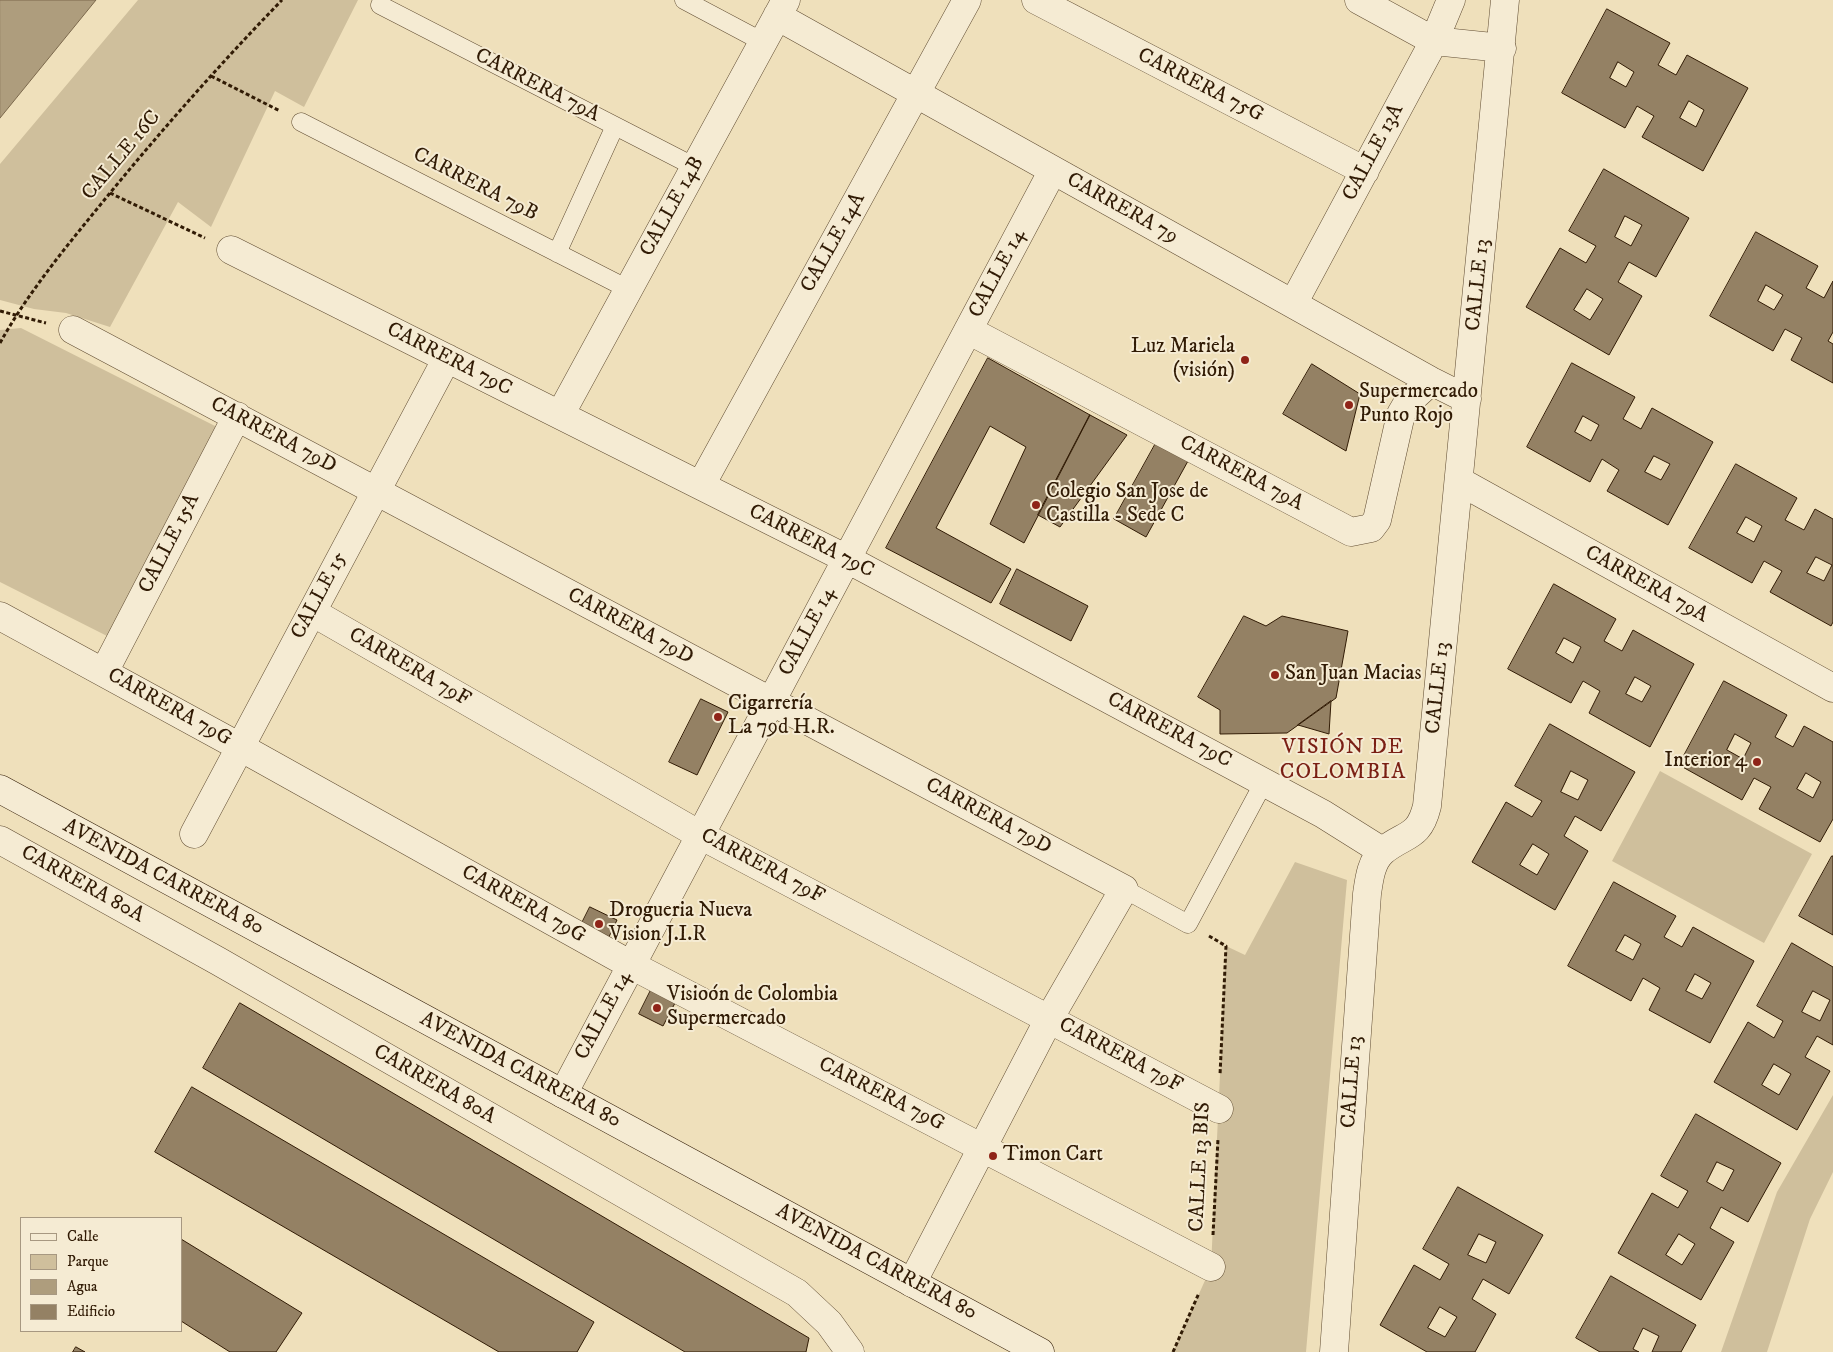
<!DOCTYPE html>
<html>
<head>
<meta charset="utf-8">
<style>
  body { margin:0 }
  #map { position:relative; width:1833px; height:1352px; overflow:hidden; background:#efe0bb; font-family:"IM FELL DW Pica",serif }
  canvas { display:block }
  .legend { position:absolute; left:20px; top:1217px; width:162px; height:115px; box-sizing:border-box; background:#f5ebd3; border:1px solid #a79881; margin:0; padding:6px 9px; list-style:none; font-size:15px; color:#311b05 }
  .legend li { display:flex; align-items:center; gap:10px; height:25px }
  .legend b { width:25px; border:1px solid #a79881 }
</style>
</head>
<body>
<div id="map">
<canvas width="1833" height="1352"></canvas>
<ul class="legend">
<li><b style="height:6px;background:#f5ebd3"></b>Calle</li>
<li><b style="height:14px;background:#cfbf9c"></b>Parque</li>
<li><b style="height:14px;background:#ae9d7d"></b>Agua</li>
<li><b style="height:14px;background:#948164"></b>Edificio</li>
</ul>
</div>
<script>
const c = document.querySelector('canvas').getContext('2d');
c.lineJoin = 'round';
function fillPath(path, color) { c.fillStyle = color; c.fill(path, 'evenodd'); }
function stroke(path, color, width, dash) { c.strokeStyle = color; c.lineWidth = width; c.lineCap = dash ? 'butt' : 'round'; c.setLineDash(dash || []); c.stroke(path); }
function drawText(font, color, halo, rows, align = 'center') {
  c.font = font + ' "IM FELL DW Pica",serif'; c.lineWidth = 4; c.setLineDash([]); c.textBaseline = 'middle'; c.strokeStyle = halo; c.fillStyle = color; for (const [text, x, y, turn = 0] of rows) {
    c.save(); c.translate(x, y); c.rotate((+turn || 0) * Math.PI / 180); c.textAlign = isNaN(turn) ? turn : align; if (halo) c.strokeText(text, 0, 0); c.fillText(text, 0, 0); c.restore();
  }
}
fillPath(new Path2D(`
  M 138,0 L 358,0 L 304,107 L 275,91 L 211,227 L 178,202 L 110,327 L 66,313 L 34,309 L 0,300 L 0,164 Z
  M 21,328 L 217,427 L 113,639 L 0,582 L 0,330 Z
  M 1660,771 L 1812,854 L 1764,943 L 1612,861 Z
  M 1295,862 L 1347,880 L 1306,1352 L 1173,1352 L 1211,1267 L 1226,946 L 1245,955 Z
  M 1833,1095 L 1833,1172 L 1810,1219 L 1767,1352 L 1721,1352 L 1777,1192 Z`), '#cfbf9c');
const water = new Path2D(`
  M 0,0 L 96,0 L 0,118 Z`);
fillPath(water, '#ae9d7d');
stroke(water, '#7c694d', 1);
const building = new Path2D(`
  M 1607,9 L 1670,43 L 1658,65 L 1676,75 L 1687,55 L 1748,88 L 1703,171 L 1642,137 L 1654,116 L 1637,106 L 1625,128 L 1562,93 ZM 1618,62 L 1634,72 L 1626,87 L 1610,78 ZM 1689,101 L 1704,110 L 1696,127 L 1680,118 Z
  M 1604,169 L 1689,218 L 1656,277 L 1629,262 L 1618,282 L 1642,296 L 1609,355 L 1526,307 L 1560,248 L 1586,263 L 1596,246 L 1569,231 ZM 1625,216 L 1642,225 L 1631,246 L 1615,237 ZM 1587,289 L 1603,299 L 1590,320 L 1574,310 Z
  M 1756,232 L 1818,266 L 1806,288 L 1824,298 L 1833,281 L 1833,332 L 1828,341 L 1833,344 L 1833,383 L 1791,360 L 1802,338 L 1785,329 L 1773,351 L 1710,316 ZM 1766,285 L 1783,295 L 1774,310 L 1758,301 Z
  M 988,358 L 1090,415 L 1024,543 L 990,524 L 1026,447 L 990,426 L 936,528 L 1011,569 L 991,603 L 886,548 Z
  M 1572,363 L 1635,397 L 1623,419 L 1641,429 L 1652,408 L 1713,442 L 1668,525 L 1607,491 L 1619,470 L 1602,459 L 1590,482 L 1527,447 ZM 1583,416 L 1599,425 L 1591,441 L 1575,432 ZM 1654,456 L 1670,464 L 1661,480 L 1645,472 Z
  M 1312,364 L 1360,394 L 1346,451 L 1283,414 Z
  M 1090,415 L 1127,435 L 1060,527 L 1038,515 Z
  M 1156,443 L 1188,461 L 1146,537 L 1114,519 Z
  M 1736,464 L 1797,498 L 1785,520 L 1804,530 L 1815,509 L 1833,519 L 1833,622 L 1831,626 L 1770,592 L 1782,571 L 1764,561 L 1752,583 L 1689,548 ZM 1746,517 L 1762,526 L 1754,542 L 1737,533 ZM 1816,557 L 1832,565 L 1824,581 L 1807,573 Z
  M 1017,569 L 1088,606 L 1071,641 L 1000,604 Z
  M 1554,584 L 1616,619 L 1604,641 L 1622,651 L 1633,630 L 1694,664 L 1650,747 L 1589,713 L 1600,691 L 1583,681 L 1571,703 L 1508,669 ZM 1564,638 L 1581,647 L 1573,663 L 1556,653 ZM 1635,677 L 1651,686 L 1642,702 L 1626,694 Z
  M 1244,616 L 1266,626 L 1282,616 L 1348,631 L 1336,698 L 1287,733 L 1220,734 L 1220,710 L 1198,697 Z
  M 1724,681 L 1787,715 L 1775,737 L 1793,747 L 1804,726 L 1833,742 L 1833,819 L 1820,842 L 1759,809 L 1771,787 L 1754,778 L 1742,800 L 1679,765 ZM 1735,734 L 1751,743 L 1743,759 L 1727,750 ZM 1806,773 L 1821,782 L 1813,798 L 1797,789 Z
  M 701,699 L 728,712 L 697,775 L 669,762 Z
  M 1331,701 L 1329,734 L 1298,725 Z
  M 1550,724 L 1635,772 L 1601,831 L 1575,816 L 1564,836 L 1588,851 L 1555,910 L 1472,862 L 1506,802 L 1532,817 L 1542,801 L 1515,786 ZM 1571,771 L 1588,780 L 1578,800 L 1561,792 ZM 1533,844 L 1549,854 L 1537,875 L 1520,865 Z
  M 1832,856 L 1833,856 L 1833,935 L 1799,916 Z
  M 1614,882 L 1676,916 L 1664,937 L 1682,947 L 1693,927 L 1754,961 L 1710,1043 L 1649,1010 L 1660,988 L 1643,978 L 1631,1001 L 1568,966 ZM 1625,935 L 1641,944 L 1633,960 L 1616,951 ZM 1695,974 L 1711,983 L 1702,999 L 1686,991 Z
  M 590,907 L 617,920 L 607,941 L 580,927 Z
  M 1792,943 L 1833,967 L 1833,1045 L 1817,1036 L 1805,1057 L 1830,1071 L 1797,1130 L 1714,1082 L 1748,1022 L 1774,1038 L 1783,1021 L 1757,1006 ZM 1813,991 L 1830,1000 L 1820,1021 L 1802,1012 ZM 1774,1064 L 1791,1074 L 1779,1095 L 1762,1085 Z
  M 651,990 L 675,1003 L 663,1026 L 639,1014 Z
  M 240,1003 L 809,1338 L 806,1352 L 685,1352 L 203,1068 Z
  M 192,1087 L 594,1322 L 577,1352 L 499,1352 L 155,1152 Z
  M 1696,1114 L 1781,1163 L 1748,1222 L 1721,1207 L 1710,1228 L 1734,1242 L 1701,1300 L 1618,1253 L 1652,1193 L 1678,1208 L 1688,1191 L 1661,1176 ZM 1717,1162 L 1734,1170 L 1723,1191 L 1707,1182 ZM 1679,1234 L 1695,1244 L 1682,1265 L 1666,1255 Z
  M 1458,1187 L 1543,1235 L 1509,1294 L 1483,1279 L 1472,1299 L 1496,1314 L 1475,1352 L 1427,1352 L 1380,1325 L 1414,1265 L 1440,1280 L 1449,1264 L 1423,1249 ZM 1479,1234 L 1496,1242 L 1486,1263 L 1468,1255 ZM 1440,1307 L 1457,1317 L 1445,1337 L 1428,1328 Z
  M 181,1239 L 302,1313 L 276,1352 L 230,1352 L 181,1321 Z
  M 1611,1276 L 1696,1325 L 1681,1352 L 1652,1352 L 1659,1336 L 1643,1328 L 1633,1349 L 1639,1352 L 1600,1352 L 1576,1338 Z
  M 76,1347 L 85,1352 L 73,1352 Z`);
fillPath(building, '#948164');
stroke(building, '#311b05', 1);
const lane = new Path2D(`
  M 684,0 L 763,42
  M 380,5 L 695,167
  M 301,122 L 628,289
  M 557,253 L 615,126
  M 1124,889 L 1188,924 L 1264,782`);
const street = new Path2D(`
  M 1036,0 L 1365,171
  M 1359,0 L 1434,41 L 1502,48
  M 777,16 L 1431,381 L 1467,399
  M 231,250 L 847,559 L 1323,814 L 1382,851
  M 1293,304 L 1434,41 L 1451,0
  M 73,330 L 1124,889 L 1049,1019 L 912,1283
  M 968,330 L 1351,532 L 1371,528 L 1377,520 L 1401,414 L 1408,402 L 1431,381
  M 560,415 L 786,0
  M 1459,481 L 1833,688
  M 701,485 L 967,0
  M 312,612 L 700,835 L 1219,1109
  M 0,616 L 240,747 L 631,965 L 1211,1267
  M 104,672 L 237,416
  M 194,834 L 447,358
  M 0,840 L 218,961 L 797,1293 L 829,1323 L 850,1352
  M 563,1094 L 1053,170
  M 1334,1352 L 1367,894 C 1369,880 1371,861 1383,851 C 1405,833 1419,839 1427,806 L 1505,0`);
const secondary = new Path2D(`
  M 0,789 L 1040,1352`);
stroke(lane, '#604c32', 19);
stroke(street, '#604c32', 29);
stroke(secondary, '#311b05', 29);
stroke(new Path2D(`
  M 211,76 L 280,111
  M 110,193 L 205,238
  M 0,311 L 46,323
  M 0,343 C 30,289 71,241 110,193 C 165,126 222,62 282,0
  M 1209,936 L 1226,946 L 1220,1075
  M 1213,1235 L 1218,1139
  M 1173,1352 L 1199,1293`), '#311b05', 3, [4, 2.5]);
stroke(lane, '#f5ebd3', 18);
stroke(street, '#f5ebd3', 28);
stroke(secondary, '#f5ebd3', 28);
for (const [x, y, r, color] of [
  [1245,360,5,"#8f2418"],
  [1349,405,5,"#8f2418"],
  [1036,505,5,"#8f2418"],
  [1275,675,5,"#8f2418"],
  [718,717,5,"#8f2418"],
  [1757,762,5,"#8f2418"],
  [599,924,5,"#8f2418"],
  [657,1008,5,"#8f2418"],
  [993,1156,5,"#8f2418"]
]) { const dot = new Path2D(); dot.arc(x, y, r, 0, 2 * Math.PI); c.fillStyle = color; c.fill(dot); stroke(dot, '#f5ebd3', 2); }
drawText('21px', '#311b05', '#f5ebd3', [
  ["CARRERA 79A",537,86,27],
  ["CARRERA 75G",1200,86,27],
  ["CALLE 13A",1374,153,-62],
  ["CALLE 16C",122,156,-50],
  ["CARRERA 79B",475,185,27],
  ["CALLE 14B",673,207,-61],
  ["CARRERA 79",1122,209,29],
  ["CALLE 14A",834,243,-61],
  ["CALLE 14",998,274,-62],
  ["CALLE 13",1479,285,-84],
  ["CARRERA 79C",449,360,27],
  ["CARRERA 79D",273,436,28],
  ["CARRERA 79A",1241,474,28],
  ["CARRERA 79C",811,542,27],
  ["CALLE 15A",170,544,-63],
  ["CARRERA 79A",1646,585,29],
  ["CALLE 15",320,596,-62],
  ["CARRERA 79D",630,627,28],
  ["CALLE 14",808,632,-62],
  ["CARRERA 79F",409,668,30],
  ["CALLE 13",1439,688,-84],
  ["CARRERA 79G",169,708,29],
  ["CARRERA 79C",1169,731,28],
  ["CARRERA 79D",988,817,28],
  ["CARRERA 79F",762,867,28],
  ["AVENIDA CARRERA 80",163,878,28],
  ["CARRERA 80A",82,885,29],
  ["CARRERA 79G",523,905,29],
  ["CALLE 14",604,1016,-62],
  ["CARRERA 79F",1120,1056,28],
  ["AVENIDA CARRERA 80",520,1071,28],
  ["CALLE 13",1353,1082,-86],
  ["CARRERA 80A",434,1085,30],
  ["CARRERA 79G",881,1095,27],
  ["CALLE 13 BIS",1201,1167,-87],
  ["AVENIDA CARRERA 80",876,1263,28]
]);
drawText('21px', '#311b05', '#f5ebd3', [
  ["Luz Mariela",1235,348,"right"],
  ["(visión)",1235,372,"right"],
  ["Supermercado",1359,393],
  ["Punto Rojo",1359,417],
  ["Colegio San Jose de",1046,493],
  ["Castilla - Sede C",1046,517],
  ["San Juan Macias",1285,675],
  ["Cigarrería",728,705],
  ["La 79d H.R.",728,729],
  ["Interior 4",1747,762,"right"],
  ["Drogueria Nueva",609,912],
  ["Vision J.I.R",609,936],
  ["Visioón de Colombia",667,996],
  ["Supermercado",667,1020],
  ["Timon Cart",1003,1156]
], 'left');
c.letterSpacing = '1px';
drawText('22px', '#7a1f14', '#f5ebd3', [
  ["VISIÓN DE",1343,748],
  ["COLOMBIA",1343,773]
]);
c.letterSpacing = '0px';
</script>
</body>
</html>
